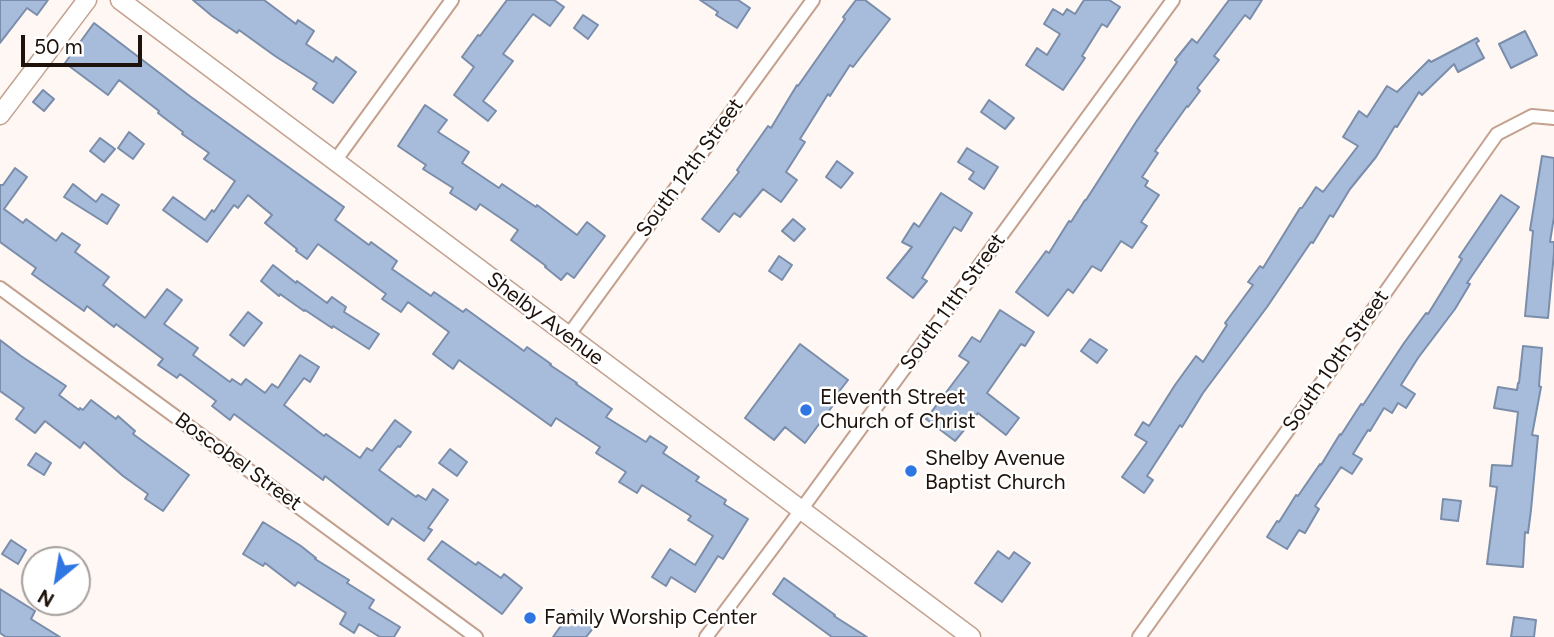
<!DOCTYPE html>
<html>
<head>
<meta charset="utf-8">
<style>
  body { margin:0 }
  #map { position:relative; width:1554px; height:637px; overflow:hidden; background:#fff7f3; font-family:Figtree,sans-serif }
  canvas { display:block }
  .north { position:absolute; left:21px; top:546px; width:70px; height:70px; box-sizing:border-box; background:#fff; border:2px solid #a5a09d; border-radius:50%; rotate:210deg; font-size:19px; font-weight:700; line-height:28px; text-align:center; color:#1e120b }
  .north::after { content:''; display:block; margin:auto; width:24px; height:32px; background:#2f76e3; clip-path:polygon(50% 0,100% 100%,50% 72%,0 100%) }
  .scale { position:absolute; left:21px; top:35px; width:121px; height:32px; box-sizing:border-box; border:4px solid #1e120b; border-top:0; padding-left:9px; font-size:21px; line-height:24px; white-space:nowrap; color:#1e120b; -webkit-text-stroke:5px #fff; paint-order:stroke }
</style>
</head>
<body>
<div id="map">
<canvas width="1554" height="637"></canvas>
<div class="north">N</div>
<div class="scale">50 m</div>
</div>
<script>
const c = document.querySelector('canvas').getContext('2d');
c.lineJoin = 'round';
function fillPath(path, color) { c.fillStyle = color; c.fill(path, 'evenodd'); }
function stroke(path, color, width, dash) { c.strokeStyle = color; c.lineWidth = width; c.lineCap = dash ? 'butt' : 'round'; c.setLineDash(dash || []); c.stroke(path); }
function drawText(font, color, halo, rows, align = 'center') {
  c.font = font + ' Figtree,sans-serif'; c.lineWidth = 5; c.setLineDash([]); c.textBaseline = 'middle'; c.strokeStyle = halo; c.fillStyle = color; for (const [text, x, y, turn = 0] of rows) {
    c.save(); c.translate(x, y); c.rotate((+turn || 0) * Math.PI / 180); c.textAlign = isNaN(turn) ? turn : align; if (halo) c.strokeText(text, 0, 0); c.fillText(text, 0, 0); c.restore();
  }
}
const building = new Path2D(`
  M 0,0 L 48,0 L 37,15 L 27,8 L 0,43 Z
  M 193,0 L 264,0 L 296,24 L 298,20 L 314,31 L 306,44 L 333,62 L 336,57 L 356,72 L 333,103 L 313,89 L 317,83 L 275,56 L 239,30 L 237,33 L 212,16 Z
  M 507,0 L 554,0 L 564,7 L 550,26 L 533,14 L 503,54 L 513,61 L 483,101 L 496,111 L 488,121 L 454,95 L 474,67 L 462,57 L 478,35 L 480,36 Z
  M 700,0 L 738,0 L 750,8 L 737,28 L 716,15 L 718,12 Z
  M 856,0 L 865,0 L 890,19 L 853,67 L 850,65 L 830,96 L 828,94 L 800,139 L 805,142 L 786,172 L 797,180 L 781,202 L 763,189 L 740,217 L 734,213 L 719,232 L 702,219 L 739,172 L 737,170 L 768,126 L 771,128 L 797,85 L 798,86 L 845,19 L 843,17 Z
  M 1084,0 L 1109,0 L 1120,7 L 1107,27 L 1102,24 L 1082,56 L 1085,58 L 1063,90 L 1026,65 L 1037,48 L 1047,55 L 1060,34 L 1044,24 L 1053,9 L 1063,15 L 1067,9 L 1075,14 Z
  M 1229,0 L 1262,0 L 1250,19 L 1245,15 L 1214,56 L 1219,60 L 1197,88 L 1200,91 L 1188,107 L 1187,106 L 1155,151 L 1158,153 L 1142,177 L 1148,181 L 1145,186 L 1159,195 L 1141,222 L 1147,226 L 1132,248 L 1121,241 L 1101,271 L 1092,266 L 1073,293 L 1068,289 L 1048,316 L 1016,292 L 1046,251 L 1049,253 L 1069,221 L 1071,222 L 1085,200 L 1086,200 L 1136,122 L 1177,62 L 1175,60 L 1192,39 L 1197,43 Z
  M 583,15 L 598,25 L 588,39 L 574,28 Z
  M 94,23 L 191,97 L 344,207 L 335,220 L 369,245 L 371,242 L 397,261 L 392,269 L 431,296 L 434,292 L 463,312 L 466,309 L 524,351 L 527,347 L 551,364 L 550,365 L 577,383 L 576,384 L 612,409 L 606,417 L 646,442 L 650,436 L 667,447 L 663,453 L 699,477 L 696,481 L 726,500 L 724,504 L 748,519 L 723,559 L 718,556 L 695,592 L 671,577 L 666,586 L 652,577 L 670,549 L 695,565 L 713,536 L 688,520 L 691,516 L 642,485 L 637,493 L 619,482 L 626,472 L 596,453 L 600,447 L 556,418 L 551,426 L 459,360 L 453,369 L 433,354 L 449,332 L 408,302 L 401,312 L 382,299 L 386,294 L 318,244 L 307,259 L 296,251 L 297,249 L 265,223 L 272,215 L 248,195 L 238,208 L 234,205 L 207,242 L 163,210 L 173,197 L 205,220 L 212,210 L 214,212 L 235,181 L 204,159 L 209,153 L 182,134 L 183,132 L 158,113 L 159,111 L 119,80 L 108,95 L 65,63 Z
  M 1525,31 L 1537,55 L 1511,68 L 1499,44 Z
  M 1477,38 L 1479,41 L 1476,43 L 1484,58 L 1458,72 L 1454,64 L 1422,95 L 1419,92 L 1397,127 L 1395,126 L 1376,157 L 1350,189 L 1333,217 L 1330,215 L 1313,243 L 1311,242 L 1267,307 L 1203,393 L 1182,427 L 1180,425 L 1147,476 L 1153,480 L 1144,493 L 1122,477 L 1147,442 L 1135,435 L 1143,422 L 1149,426 L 1175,385 L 1196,356 L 1203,362 L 1227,325 L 1225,323 L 1253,285 L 1248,282 L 1260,266 L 1263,268 L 1300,208 L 1302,208 L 1316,187 L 1323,192 L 1358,146 L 1343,137 L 1359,111 L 1367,117 L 1387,86 L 1397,92 L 1429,60 L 1431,62 Z
  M 43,90 L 54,99 L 44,111 L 33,102 Z
  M 989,100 L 1014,118 L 1005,129 L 981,112 Z
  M 425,105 L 447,120 L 438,132 L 469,152 L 462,163 L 499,188 L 502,184 L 536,207 L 537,205 L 577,235 L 587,222 L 605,236 L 574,278 L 567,273 L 561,280 L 545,267 L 546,266 L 511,240 L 518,230 L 480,204 L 476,210 L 450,193 L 453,188 L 423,169 L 426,165 L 398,146 Z
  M 129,132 L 144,144 L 133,159 L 118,148 Z
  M 100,138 L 115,149 L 104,162 L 90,151 Z
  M 967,148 L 998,167 L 984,189 L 969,179 L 974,172 L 958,162 Z
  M 1542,156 L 1554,158 L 1554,217 L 1550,242 L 1554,242 L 1554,253 L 1548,318 L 1525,316 L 1533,231 L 1530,230 Z
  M 837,161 L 853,173 L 841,188 L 826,177 Z
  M 15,168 L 27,177 L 4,209 L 23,223 L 26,219 L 56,241 L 62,233 L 80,245 L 75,252 L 109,277 L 103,285 L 145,318 L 167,289 L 182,300 L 164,324 L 198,348 L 193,355 L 230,382 L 232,379 L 241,385 L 246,379 L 265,393 L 272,384 L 278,388 L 300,355 L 319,367 L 310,382 L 304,378 L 284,405 L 324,436 L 326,434 L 360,458 L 367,448 L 372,451 L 395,420 L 411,432 L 400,447 L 398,446 L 379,470 L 416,497 L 418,495 L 426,500 L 433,489 L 448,500 L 428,528 L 432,530 L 424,541 L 392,518 L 388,525 L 325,476 L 323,480 L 234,414 L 230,420 L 212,406 L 216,401 L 180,374 L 177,378 L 158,365 L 163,359 L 116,324 L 114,327 L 87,306 L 84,311 L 32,274 L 36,268 L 0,242 L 0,185 L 3,185 Z
  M 73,184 L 96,202 L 102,194 L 119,205 L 107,224 L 64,197 Z
  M 941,193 L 972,213 L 961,231 L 954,227 L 922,278 L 927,281 L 913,298 L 887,278 L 912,247 L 902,242 L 914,223 L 919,227 Z
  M 1501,195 L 1519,207 L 1467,283 L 1470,284 L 1455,309 L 1418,358 L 1401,385 L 1415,394 L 1406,408 L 1398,403 L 1392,413 L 1384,408 L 1370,431 L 1368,430 L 1353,454 L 1362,459 L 1352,474 L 1341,467 L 1315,506 L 1319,509 L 1305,533 L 1299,530 L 1287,549 L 1267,537 L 1277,521 L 1279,522 L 1296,495 L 1298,496 L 1320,464 L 1321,465 L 1340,434 L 1341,435 L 1361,404 L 1363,405 L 1404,343 L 1426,313 L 1428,314 L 1462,259 L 1459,257 Z
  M 793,219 L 805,229 L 794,241 L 782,231 Z
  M 779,256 L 792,265 L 782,280 L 769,271 Z
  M 273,265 L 296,283 L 297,281 L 327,303 L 332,297 L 346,307 L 344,312 L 379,334 L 369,349 L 333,326 L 332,328 L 305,310 L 304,311 L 280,294 L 279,296 L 261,281 Z
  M 1000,310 L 1034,332 L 1025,346 L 1021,344 L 987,393 L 1019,418 L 1006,435 L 978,413 L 955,441 L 926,419 L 969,362 L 959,356 L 972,337 L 980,342 Z
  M 248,312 L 262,323 L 244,346 L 230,335 Z
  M 1090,339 L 1107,350 L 1097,363 L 1081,351 Z
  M 0,340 L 21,356 L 66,386 L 59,395 L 79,410 L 80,408 L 83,410 L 91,400 L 116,419 L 118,416 L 135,431 L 133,434 L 189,475 L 163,511 L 145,499 L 148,494 L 123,476 L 84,442 L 80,448 L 45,421 L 35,433 L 16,419 L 24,408 L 0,391 Z
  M 800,344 L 848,380 L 831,402 L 834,404 L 805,443 L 785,427 L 774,440 L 745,418 Z
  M 1523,346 L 1542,348 L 1539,386 L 1541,387 L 1532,435 L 1538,436 L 1531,510 L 1528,533 L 1525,532 L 1523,567 L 1487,564 L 1497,487 L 1490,486 L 1492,465 L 1512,466 L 1518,412 L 1494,408 L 1498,387 L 1517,390 L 1518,383 L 1519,383 Z
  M 450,449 L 467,462 L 457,476 L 439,463 Z
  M 36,453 L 51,463 L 44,475 L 28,465 Z
  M 1443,499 L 1461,501 L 1458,521 L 1441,519 Z
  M 263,522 L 301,546 L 316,558 L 315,559 L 349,580 L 347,583 L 374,600 L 369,608 L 400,627 L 394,637 L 380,637 L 359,624 L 354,633 L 340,624 L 346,613 L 298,582 L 295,586 L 265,563 L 263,566 L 243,554 Z
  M 11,540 L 26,550 L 18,564 L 2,554 Z
  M 442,541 L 476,565 L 478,562 L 501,578 L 504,574 L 522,588 L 502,614 L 428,559 Z
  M 998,551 L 1009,559 L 1014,552 L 1030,563 L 1002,602 L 975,583 Z
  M 784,578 L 835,615 L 834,616 L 867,637 L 832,637 L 773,594 Z
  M 0,589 L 35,611 L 31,619 L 60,637 L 6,637 L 0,633 Z
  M 572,610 L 594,627 L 586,637 L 553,637 Z
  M 1514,617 L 1536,620 L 1534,637 L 1511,637 Z`);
fillPath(building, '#a7bbda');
stroke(building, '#7a8daa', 2);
const street = new Path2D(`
  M 335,161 L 452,0
  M 0,288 L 476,637
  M 568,336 L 813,0
  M 706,637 L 801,510 L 1173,0
  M 1139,637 L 1313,395 L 1497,134 L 1532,116 L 1554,118`);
const secondary = new Path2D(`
  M 120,0 L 971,637
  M 0,115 L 87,0`);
stroke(street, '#c3a18e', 16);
stroke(secondary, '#c3a18e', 21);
stroke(street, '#fff', 12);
stroke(secondary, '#fff', 18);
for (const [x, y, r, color] of [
  [806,410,7,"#2f76e3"],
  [911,471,7,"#2f76e3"],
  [530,618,7,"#2f76e3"]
]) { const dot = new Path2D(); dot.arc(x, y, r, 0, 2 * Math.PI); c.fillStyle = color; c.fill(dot); stroke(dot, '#fff', 2.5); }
drawText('21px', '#1e120b', '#fff', [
  ["South 12th Street",690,168,-54],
  ["South 11th Street",953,302,-54],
  ["Shelby Avenue",545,319,37],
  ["South 10th Street",1336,361,-55],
  ["Boscobel Street",238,462,36]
]);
drawText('21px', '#1e120b', '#fff', [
  ["Eleventh Street",820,398],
  ["Church of Christ",820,422],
  ["Shelby Avenue",925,459],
  ["Baptist Church",925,483],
  ["Family Worship Center",544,618]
], 'left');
</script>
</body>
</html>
